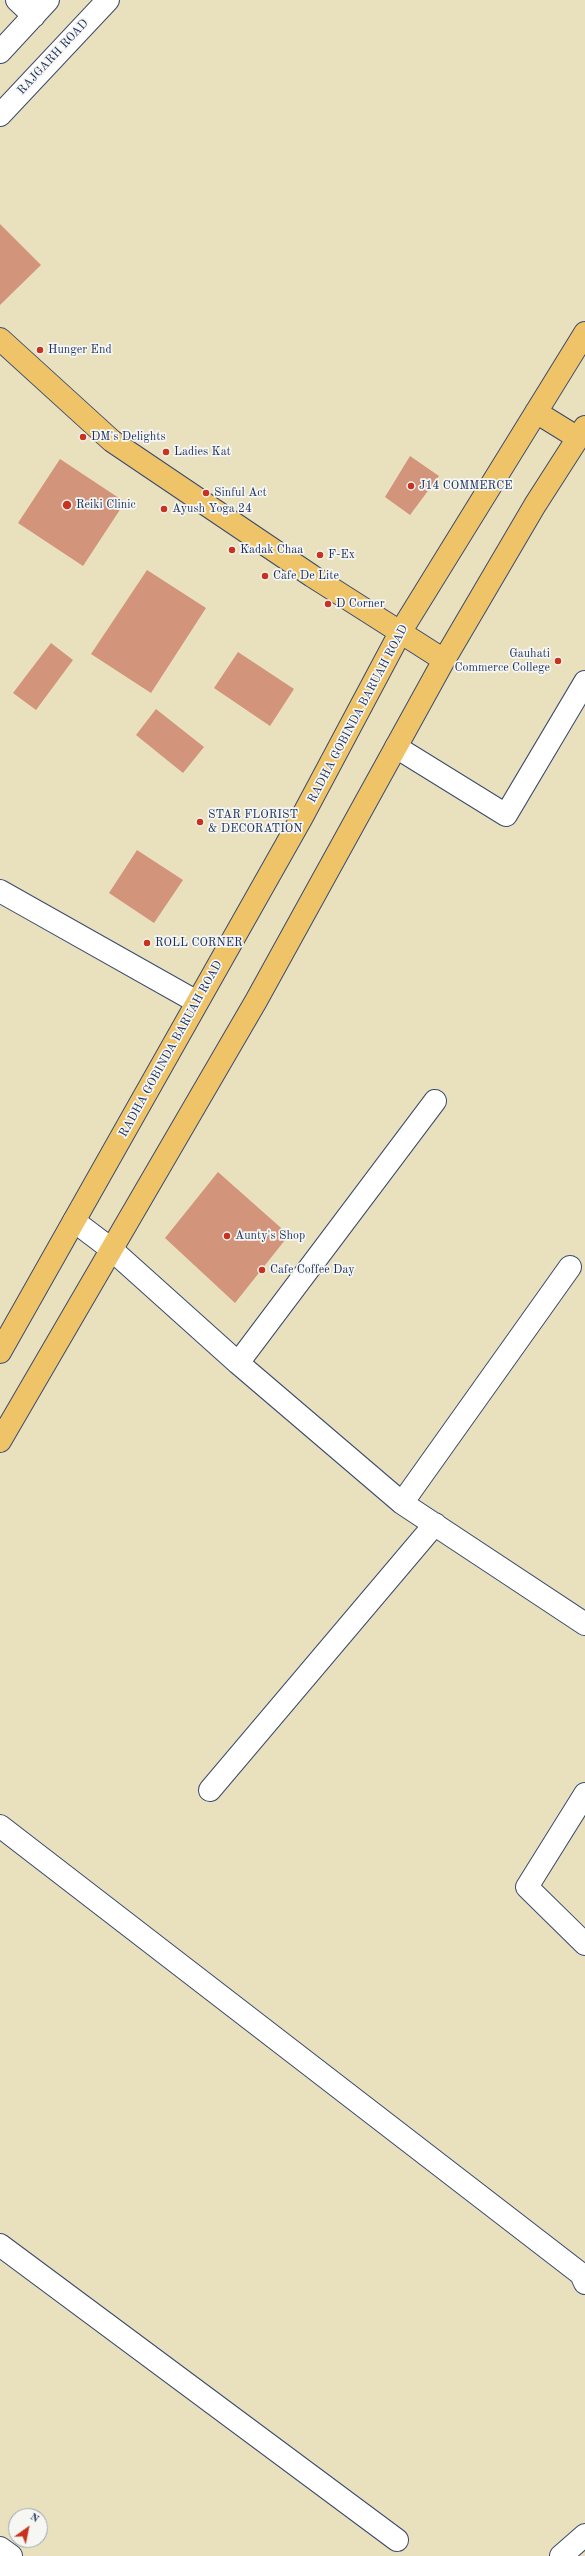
<!DOCTYPE html>
<html>
<head>
<meta charset="utf-8">
<style>
  body { margin:0 }
  #map { position:relative; width:585px; height:2556px; overflow:hidden; background:#e9e1be; font-family:"Old Standard TT",serif }
  canvas { display:block }
  .north { position:absolute; left:8px; top:2508px; width:40px; height:40px; box-sizing:border-box; background:#f6f6f2; border:1px solid #9ea6b7; border-radius:50%; rotate:33deg; font-size:11px; font-weight:700; line-height:16px; text-align:center; color:#1b2f5e }
  .north::after { content:''; display:block; margin:auto; width:14px; height:18px; background:#c8321e; clip-path:polygon(50% 0,100% 100%,50% 72%,0 100%) }
</style>
</head>
<body>
<div id="map">
<canvas width="585" height="2556"></canvas>
<div class="north">N</div>
</div>
<script>
const c = document.querySelector('canvas').getContext('2d');
c.lineJoin = 'round';
function fillPath(path, color) { c.fillStyle = color; c.fill(path, 'evenodd'); }
function stroke(path, color, width, dash) { c.strokeStyle = color; c.lineWidth = width; c.lineCap = dash ? 'butt' : 'round'; c.setLineDash(dash || []); c.stroke(path); }
function drawText(font, color, halo, rows, align = 'center') {
  c.font = font + ' "Old Standard TT",serif'; c.lineWidth = 3.5; c.setLineDash([]); c.textBaseline = 'middle'; c.strokeStyle = halo; c.fillStyle = color; for (const [text, x, y, turn = 0] of rows) {
    c.save(); c.translate(x, y); c.rotate((+turn || 0) * Math.PI / 180); c.textAlign = isNaN(turn) ? turn : align; if (halo) c.strokeText(text, 0, 0); c.fillText(text, 0, 0); c.restore();
  }
}
fillPath(new Path2D(`
  M 0,224 L 41,265 L 0,305 Z
  M 410,456 L 439,476 L 410,515 L 385,497 Z
  M 60,459 L 125,502 L 83,566 L 18,523 Z
  M 147,570 L 206,608 L 151,693 L 91,654 Z
  M 51,643 L 73,660 L 36,710 L 13,693 Z
  M 238,652 L 294,689 L 270,726 L 214,688 Z
  M 156,709 L 204,747 L 183,773 L 136,735 Z
  M 137,850 L 183,880 L 154,923 L 109,893 Z
  M 218,1172 L 289,1235 L 235,1303 L 165,1238 Z`), '#d2947a');
const minor = new Path2D(`
  M 17,0 L 34,16
  M 0,52 L 48,0
  M 0,115 L 108,0
  M 396,747 L 506,815 L 585,682
  M 0,891 L 197,1002
  M 74,1221 L 111,1249 L 238,1363 L 402,1503 L 585,1624
  M 238,1363 L 435,1101
  M 402,1503 L 570,1267
  M 210,1790 L 435,1524
  M 585,1794 L 527,1887 L 585,1944
  M 0,1826 L 581,2274 L 585,2283
  M 0,2245 L 397,2540
  M 0,2548 L 11,2556
  M 561,2556 L 585,2535`);
const major = new Path2D(`
  M 0,339 L 112,441 L 312,576 L 444,660
  M 536,412 L 578,438
  M 0,1352 L 302,817 L 401,631 L 585,333
  M 0,1441 L 256,1001 L 444,660 L 535,505 L 585,427`);
stroke(minor, '#3a4a6c', 24);
stroke(major, '#3a4a6c', 24);
stroke(minor, '#fff', 22);
stroke(major, '#efc469', 22);
for (const [x, y, r, color] of [
  [40,350,4,"#c8321e"],
  [83,437,4,"#c8321e"],
  [166,452,4,"#c8321e"],
  [411,486,4,"#c8321e"],
  [206,493,4,"#c8321e"],
  [67,505,5,"#c8321e"],
  [164,509,4,"#c8321e"],
  [232,550,4,"#c8321e"],
  [320,555,4,"#c8321e"],
  [265,576,4,"#c8321e"],
  [328,604,4,"#c8321e"],
  [558,661,4,"#c8321e"],
  [200,822,4,"#c8321e"],
  [147,943,4,"#c8321e"],
  [227,1236,4,"#c8321e"],
  [262,1270,4,"#c8321e"]
]) { const dot = new Path2D(); dot.arc(x, y, r, 0, 2 * Math.PI); c.fillStyle = color; c.fill(dot); stroke(dot, '#f6f6f2', 1.5); }
drawText('12px', '#1b2f5e', '#f6f6f2', [
  ["RAJGARH ROAD",53,57,-47],
  ["RADHA GOBINDA BARUAH ROAD",358,714,-62],
  ["RADHA GOBINDA BARUAH ROAD",171,1049,-61]
]);
drawText('12px', '#1b2f5e', '#f6f6f2', [
  ["Hunger End",48,350],
  ["DM's Delights",91,437],
  ["Ladies Kat",174,452],
  ["J14 COMMERCE",419,486],
  ["Sinful Act",214,493],
  ["Reiki Clinic",76,505],
  ["Ayush Yoga 24",172,509],
  ["Kadak Chaa",240,550],
  ["F-Ex",328,555],
  ["Cafe De Lite",273,576],
  ["D Corner",336,604],
  ["Gauhati",550,654,"right"],
  ["Commerce College",550,668,"right"],
  ["STAR FLORIST",208,815],
  ["& DECORATION",208,829],
  ["ROLL CORNER",155,943],
  ["Aunty's Shop",235,1236],
  ["Cafe Coffee Day",270,1270]
], 'left');
</script>
</body>
</html>
